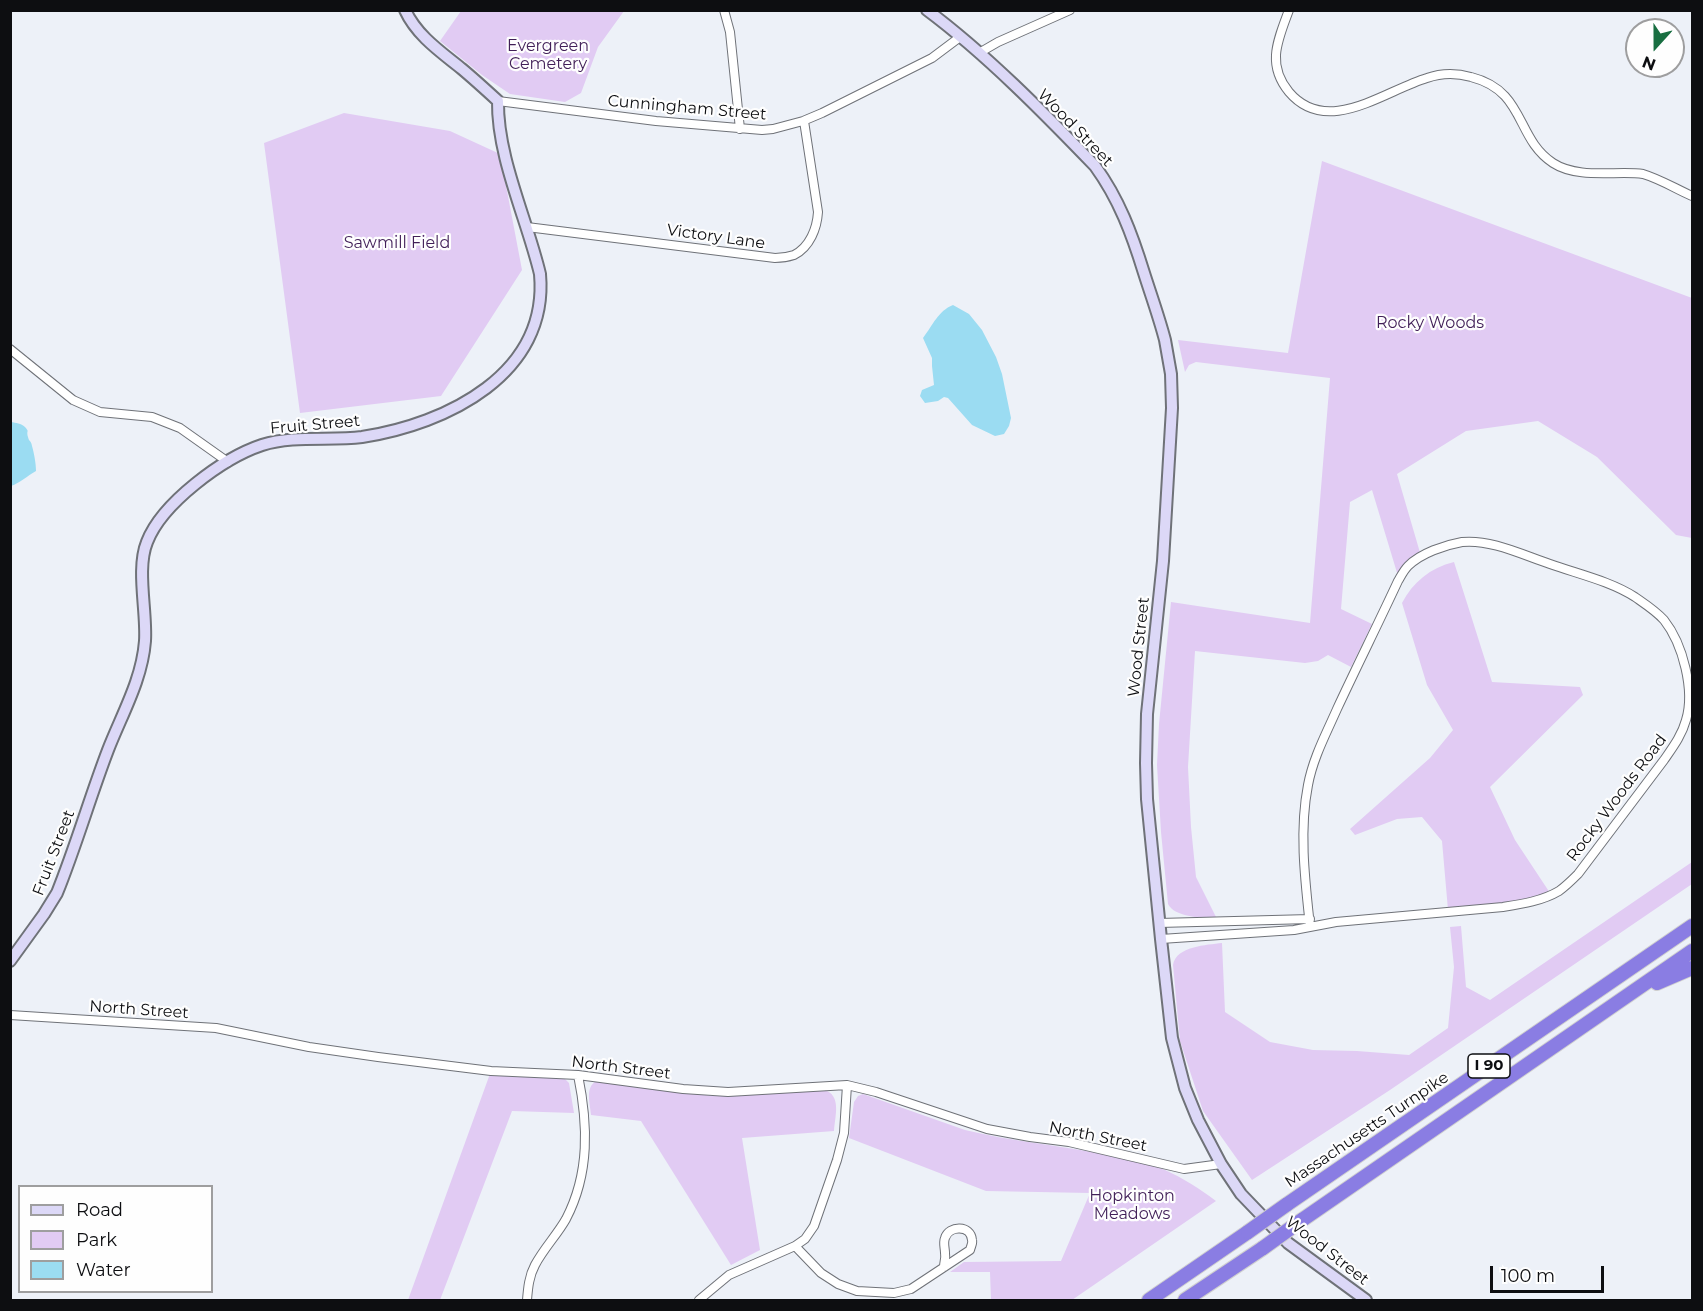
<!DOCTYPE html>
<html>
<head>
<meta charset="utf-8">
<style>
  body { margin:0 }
  #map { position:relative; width:1703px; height:1311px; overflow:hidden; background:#edf1f8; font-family:Montserrat,sans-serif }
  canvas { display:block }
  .frame { position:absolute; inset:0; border:12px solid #0d0e11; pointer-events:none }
  .legend { position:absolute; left:18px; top:1185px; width:195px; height:108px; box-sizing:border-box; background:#fefefe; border:2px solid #9e9e9f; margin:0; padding:8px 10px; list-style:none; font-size:18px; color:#0d0e11 }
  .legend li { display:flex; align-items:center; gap:12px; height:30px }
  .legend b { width:30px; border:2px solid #9e9e9f }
  .north { position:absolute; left:1625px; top:18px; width:60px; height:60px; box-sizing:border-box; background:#fefefe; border:2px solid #9e9e9f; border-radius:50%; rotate:201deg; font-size:16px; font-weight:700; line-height:24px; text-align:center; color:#0d0e11 }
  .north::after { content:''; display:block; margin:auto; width:21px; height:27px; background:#186e41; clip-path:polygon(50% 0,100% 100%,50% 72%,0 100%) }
  .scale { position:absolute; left:1490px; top:1266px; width:114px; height:27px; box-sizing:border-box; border:3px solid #0d0e11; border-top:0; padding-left:8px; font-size:18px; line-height:21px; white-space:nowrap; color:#0d0e11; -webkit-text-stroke:4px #fefefe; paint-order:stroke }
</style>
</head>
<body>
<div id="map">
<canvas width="1703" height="1311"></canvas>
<div class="frame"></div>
<ul class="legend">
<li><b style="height:8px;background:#dcd8f7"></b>Road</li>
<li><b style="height:16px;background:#e1cbf3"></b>Park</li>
<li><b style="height:16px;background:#9bdcf2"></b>Water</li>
</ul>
<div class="north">N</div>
<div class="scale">100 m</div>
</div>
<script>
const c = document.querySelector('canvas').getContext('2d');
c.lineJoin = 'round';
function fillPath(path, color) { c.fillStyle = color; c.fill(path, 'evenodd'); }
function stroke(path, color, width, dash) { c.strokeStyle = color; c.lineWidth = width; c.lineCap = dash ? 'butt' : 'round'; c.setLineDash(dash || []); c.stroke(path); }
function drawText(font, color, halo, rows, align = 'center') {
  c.font = font + ' Montserrat,sans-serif'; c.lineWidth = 4.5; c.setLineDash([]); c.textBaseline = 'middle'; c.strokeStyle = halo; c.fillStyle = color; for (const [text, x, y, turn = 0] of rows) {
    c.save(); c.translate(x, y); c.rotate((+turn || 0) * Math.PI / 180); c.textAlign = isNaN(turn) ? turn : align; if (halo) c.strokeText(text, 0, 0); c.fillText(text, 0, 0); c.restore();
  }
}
fillPath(new Path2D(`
  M 461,11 L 461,10 L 624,11 L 598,47 L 581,93 L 565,102 L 510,94 L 482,75 L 440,41 Z
  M 344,113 L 450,131 L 500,154 L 522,270 L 441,396 L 300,413 L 264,143 Z
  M 1322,161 L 1692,298 L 1692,538 L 1676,535 L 1597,457 L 1538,421 L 1466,431 L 1397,474 L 1421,556 L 1398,576 L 1372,490 L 1350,502 L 1341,609 L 1372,624 L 1351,667 L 1328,655 L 1318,661 L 1305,663 L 1195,651 L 1188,767 L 1191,827 L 1196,877 L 1217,919 C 1203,918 1174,917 1168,904 L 1161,832 L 1157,765 L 1159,724 L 1171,602 L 1310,623 L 1330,378 L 1196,362 L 1189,365 L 1185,372 L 1178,340 L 1288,353 Z
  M 1454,562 L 1492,682 L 1580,687 L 1583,695 L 1490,787 L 1515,840 L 1550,893 L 1534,901 L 1448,910 L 1442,841 L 1422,817 L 1397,819 L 1355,835 L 1350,829 L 1430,758 L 1453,730 L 1427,685 L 1402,603 C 1413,582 1430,568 1454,562 Z
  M 1692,862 L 1692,884 L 1390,1090 L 1252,1180 L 1203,1111 L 1180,1041 L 1173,965 C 1176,946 1207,945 1222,943 L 1225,1012 L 1270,1042 L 1313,1050 L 1357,1051 L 1409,1055 L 1448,1028 L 1454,967 L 1450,927 L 1461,926 L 1466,987 L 1490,1000 Z
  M 491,1071 L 564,1078 L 569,1083 L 574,1113 L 512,1111 L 440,1300 L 408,1300 Z
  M 596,1081 L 713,1096 L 750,1095 L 824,1090 C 842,1095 835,1116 834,1131 L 742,1138 L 760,1250 L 731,1265 L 641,1121 L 591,1115 C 590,1102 585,1088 596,1081 Z
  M 863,1094 L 965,1130 C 1010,1141 1056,1145 1102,1154 C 1123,1158 1145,1162 1165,1170 C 1183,1178 1200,1189 1216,1201 L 1072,1300 L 991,1300 L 990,1272 L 950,1272 L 964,1262 L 1061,1261 L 1090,1193 L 986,1191 L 849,1138 L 854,1102 L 858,1096 Z`), '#e1cbf3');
fillPath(new Path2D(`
  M 953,305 L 969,314 L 982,330 L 996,357 L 1002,374 L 1011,418 L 1009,426 L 1004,434 L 995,436 L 972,425 L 948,398 L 944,397 L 938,401 L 925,403 L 920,396 L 922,390 L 934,385 L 932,366 L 932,358 L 923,338 C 933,325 938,311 953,305 Z
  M 11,422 C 16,423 21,423 25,427 C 30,433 26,429 28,437 C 29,442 31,440 32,446 C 34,453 36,463 36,471 C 27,476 20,483 11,486 Z`), '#9bdcf2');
const street = new Path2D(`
  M 724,10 L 730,32 L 740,129
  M 1289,10 C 1278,40 1266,64 1289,92 C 1327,137 1384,91 1427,78 C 1441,73 1457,73 1471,77 C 1526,91 1515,138 1553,163 C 1573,176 1602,173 1624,173 C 1630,173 1637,173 1643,174 C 1660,179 1676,189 1692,196
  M 979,53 L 998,42 L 1070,10
  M 498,101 L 656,121 L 762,130 L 773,129 L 803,121 L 822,113 L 932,58 L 960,37
  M 527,227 L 775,258 C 781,258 788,257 794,255 C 810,247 817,228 818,212 L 804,121
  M 10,349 L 73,400 L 100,412 L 152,417 L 180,428 L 228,462
  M 1159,923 L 1310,919
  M 1161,939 L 1294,930 L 1336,922 L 1503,907 C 1522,904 1542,901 1559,891 C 1566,886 1572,880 1578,874 L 1664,760 C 1673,747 1682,735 1686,720 C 1695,691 1683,644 1664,620 C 1656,611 1645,604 1635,597 C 1610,581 1578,574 1550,564 C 1523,555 1491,539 1462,542 C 1445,545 1421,553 1408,566 C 1404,570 1401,576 1398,581 C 1378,624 1357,666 1337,709 C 1326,734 1313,758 1308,785 C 1299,831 1305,880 1310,926
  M 10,1015 L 216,1028 L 309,1047 L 378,1057 L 491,1071 L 578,1075 L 683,1089 L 728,1092 L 847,1085 L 876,1092 L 987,1129 L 1030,1137 L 1069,1142 L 1184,1169 L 1221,1164
  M 795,1246 L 821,1273 L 838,1284 L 857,1291 L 894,1293 L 911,1289 L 970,1250 C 971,1246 973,1243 972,1240 C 971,1225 949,1225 945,1238 C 943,1243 945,1248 945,1253 C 946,1258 944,1262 944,1267
  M 527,1300 C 528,1288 529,1276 535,1265 C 544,1248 557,1235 566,1219 C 590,1173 588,1124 578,1075
  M 699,1300 L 729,1275 L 795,1246 L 805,1239 L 814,1226 L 837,1160 L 844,1133 L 847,1085`);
const secondary = new Path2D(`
  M 927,10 C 986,54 1044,113 1095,166 C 1119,199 1132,234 1144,273 C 1151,295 1159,317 1165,340 L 1171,374 L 1172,408 L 1163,561 L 1147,714 L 1146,763 L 1147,799 L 1161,939 L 1172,1038 L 1185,1088 L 1198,1120 L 1221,1164 L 1241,1194 L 1288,1243 L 1366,1300
  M 10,961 L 44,914 L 57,893 C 76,846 90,797 108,750 C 122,714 142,680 145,641 C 147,611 136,569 147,542 C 162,503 223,458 262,445 C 294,435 330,441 362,437 C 447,424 549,374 540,274 C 527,219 497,157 498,101 C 486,90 474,79 462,69 C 441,52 417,36 405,10`);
const highway = new Path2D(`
  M 1657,983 L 1692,968
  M 1286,1205 L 1692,926
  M 1302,1220 L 1692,951
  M 1149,1300 L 1248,1232
  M 1185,1300 L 1263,1248`);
stroke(street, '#6f7278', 10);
stroke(secondary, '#6f7278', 14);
stroke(highway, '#cfcfcf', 16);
stroke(street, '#fff', 8);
stroke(secondary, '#dcd8f7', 10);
stroke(highway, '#8a7de3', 14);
const highwayBridge = new Path2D(`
  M 1248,1232 L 1286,1205
  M 1263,1248 L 1302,1220`);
stroke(highwayBridge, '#cfcfcf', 16, []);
stroke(highwayBridge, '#8a7de3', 14);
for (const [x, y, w] of [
  [1489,1066,42]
]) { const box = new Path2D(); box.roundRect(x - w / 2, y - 12, w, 24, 4.5); c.fillStyle = '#fefefe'; c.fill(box); stroke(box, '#0d0e11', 1.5); }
drawText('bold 15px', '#0d0e11', null, [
  ["I 90",1489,1066]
]);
drawText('16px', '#411f58', '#fefefe', [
  ["Evergreen",548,46],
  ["Cemetery",548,64],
  ["Sawmill Field",397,243],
  ["Rocky Woods",1430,323],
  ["Hopkinton",1132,1196],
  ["Meadows",1132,1214]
]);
drawText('16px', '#0d0e11', '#fefefe', [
  ["Cunningham Street",687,108,5],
  ["Wood Street",1075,128,46],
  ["Victory Lane",716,237,8],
  ["Fruit Street",315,425,-5],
  ["Wood Street",1139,647,-84],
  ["Rocky Woods Road",1617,798,-53],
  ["Fruit Street",54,853,-69],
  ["North Street",139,1010,4],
  ["North Street",621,1068,7],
  ["Massachusetts Turnpike",1367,1130,-34],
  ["North Street",1098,1137,11],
  ["Wood Street",1327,1251,38]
]);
</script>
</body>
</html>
